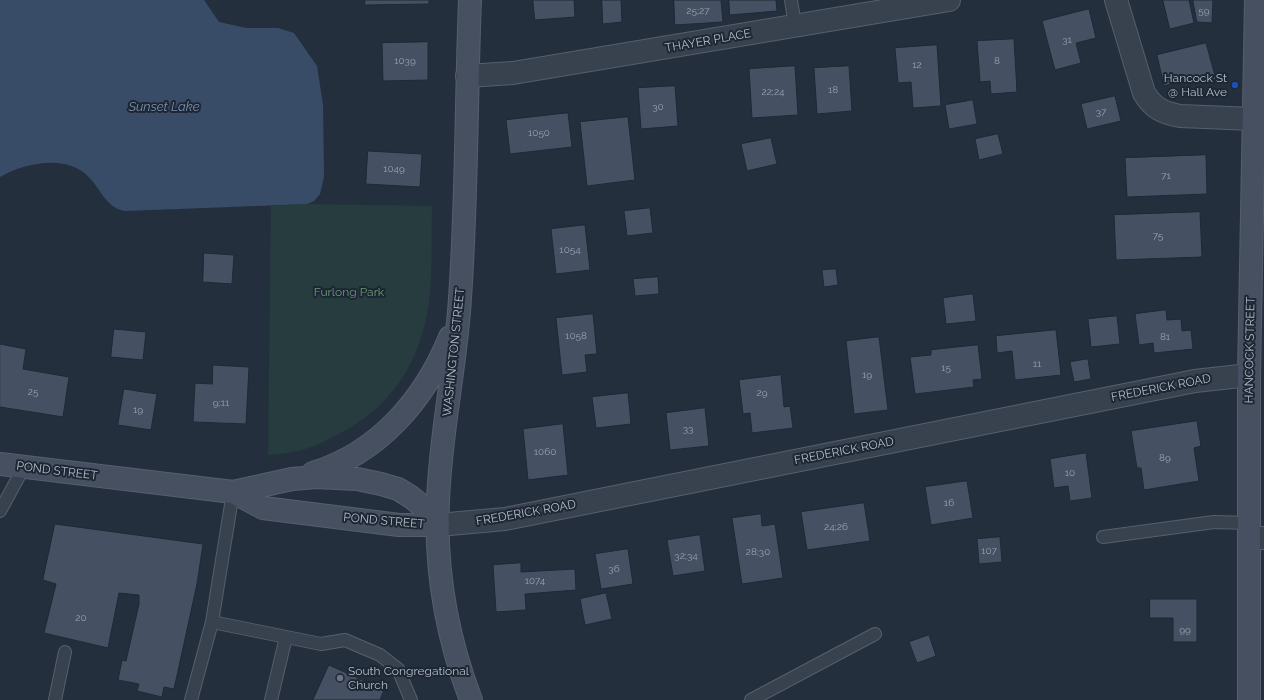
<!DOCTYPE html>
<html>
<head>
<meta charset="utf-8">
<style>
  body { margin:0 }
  canvas { display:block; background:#242f3e }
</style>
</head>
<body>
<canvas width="1264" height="700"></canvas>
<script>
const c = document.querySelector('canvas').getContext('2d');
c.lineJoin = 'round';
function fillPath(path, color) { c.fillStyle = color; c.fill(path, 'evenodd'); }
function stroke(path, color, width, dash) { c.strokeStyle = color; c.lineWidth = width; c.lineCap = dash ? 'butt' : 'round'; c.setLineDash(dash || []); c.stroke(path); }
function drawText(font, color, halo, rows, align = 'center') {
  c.font = font + ' Raleway,sans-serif'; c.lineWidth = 4; c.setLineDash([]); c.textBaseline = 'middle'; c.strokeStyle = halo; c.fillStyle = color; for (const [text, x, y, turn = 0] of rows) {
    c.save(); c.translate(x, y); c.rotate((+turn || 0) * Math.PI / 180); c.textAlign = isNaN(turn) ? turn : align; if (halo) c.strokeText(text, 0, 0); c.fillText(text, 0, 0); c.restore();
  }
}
fillPath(new Path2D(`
  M 307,204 L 432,206 C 431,237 433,270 429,301 C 421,362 392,407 337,435 C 325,441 311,448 298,451 C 288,453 278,454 268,455 L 271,206 Z`), '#263c3f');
fillPath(new Path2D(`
  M 0,0 L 204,0 L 219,22 L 246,28 L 278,28 L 294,33 L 317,66 L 323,105 L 324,177 L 320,194 L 314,201 L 307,204 L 125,211 C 103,207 100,184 83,172 C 61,155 21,164 0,177 Z`), '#394c67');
const building = new Path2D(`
  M 365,0 L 429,0 L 429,4 L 365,5 Z
  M 533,0 L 574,0 L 575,17 L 535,20 Z
  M 602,0 L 621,0 L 622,22 L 603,24 Z
  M 674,0 L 721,0 L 723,22 L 675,25 Z
  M 729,0 L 776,0 L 777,11 L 730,15 Z
  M 1163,0 L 1189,0 L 1194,23 L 1170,29 Z
  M 1193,0 L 1213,0 L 1212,23 L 1197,22 Z
  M 1089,9 L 1096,38 L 1076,43 L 1081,63 L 1055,70 L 1042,21 Z
  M 1014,39 L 1017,92 L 991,94 L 990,81 L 980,82 L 977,41 Z
  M 428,42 L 428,80 L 383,81 L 382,43 Z
  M 1206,43 L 1216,79 L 1195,84 L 1194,78 L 1164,86 L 1157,55 Z
  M 937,45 L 941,106 L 913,108 L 911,82 L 898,83 L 895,48 Z
  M 795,66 L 798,115 L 752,118 L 749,69 Z
  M 849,66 L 852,111 L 817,114 L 814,68 Z
  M 675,86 L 678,126 L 641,129 L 638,88 Z
  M 1115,96 L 1121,121 L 1087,129 L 1081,104 Z
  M 973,100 L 977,124 L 949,129 L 945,105 Z
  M 568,113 L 572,147 L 510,154 L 506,120 Z
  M 628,117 L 635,180 L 587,186 L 580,122 Z
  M 998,134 L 1003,154 L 979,160 L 975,139 Z
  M 771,138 L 777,164 L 747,171 L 741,144 Z
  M 368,151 L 422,154 L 420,187 L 366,184 Z
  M 1206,155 L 1207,194 L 1127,197 L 1125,158 Z
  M 650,208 L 653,233 L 627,236 L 624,211 Z
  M 1200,212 L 1202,257 L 1116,260 L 1114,215 Z
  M 585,225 L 590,270 L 556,274 L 551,229 Z
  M 204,253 L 234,255 L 232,284 L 203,282 Z
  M 836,269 L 838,285 L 824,287 L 822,270 Z
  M 658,277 L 659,294 L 635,296 L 633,279 Z
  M 973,294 L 976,321 L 946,324 L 943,298 Z
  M 1166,310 L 1167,320 L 1181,319 L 1182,331 L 1191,330 L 1193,349 L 1154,353 L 1153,343 L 1139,345 L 1135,314 Z
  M 593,314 L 597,354 L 585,355 L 587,372 L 562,375 L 556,318 Z
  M 1117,316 L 1120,344 L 1091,347 L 1088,319 Z
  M 114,329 L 146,332 L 143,360 L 111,357 Z
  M 1056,330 L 1061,375 L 1015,380 L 1012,351 L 997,353 L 996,336 Z
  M 879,337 L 888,410 L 854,414 L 846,341 Z
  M 0,344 L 26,349 L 23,369 L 69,377 L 63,417 L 0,407 Z
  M 978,345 L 982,379 L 973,380 L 974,387 L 915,394 L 910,357 L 931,355 L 931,350 Z
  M 1088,359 L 1091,379 L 1074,382 L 1070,362 Z
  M 213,365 L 249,367 L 246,424 L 193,422 L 195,383 L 212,384 Z
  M 781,375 L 784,407 L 790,406 L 793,428 L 752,433 L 750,413 L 743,414 L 739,380 Z
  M 124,389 L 157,394 L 151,430 L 118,425 Z
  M 628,393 L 631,424 L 596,428 L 592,397 Z
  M 705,408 L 709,446 L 670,450 L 666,413 Z
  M 1197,421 L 1201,446 L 1194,448 L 1199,481 L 1144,490 L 1141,468 L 1137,468 L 1131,431 Z
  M 563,424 L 568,475 L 528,480 L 523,429 Z
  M 1086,453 L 1092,498 L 1070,501 L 1068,486 L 1054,488 L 1050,459 Z
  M 967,481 L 973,518 L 931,525 L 925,487 Z
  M 864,503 L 870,541 L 807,550 L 801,512 Z
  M 761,514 L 762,526 L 775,524 L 783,578 L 742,584 L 732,518 Z
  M 55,524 L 203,544 L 197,584 L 174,689 L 164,687 L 162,697 L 137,691 L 139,684 L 118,680 L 122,660 L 126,661 L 139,604 L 139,595 L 119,593 L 108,648 L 44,633 L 56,584 L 43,580 Z
  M 700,535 L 705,571 L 673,576 L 667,540 Z
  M 1000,537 L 1002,562 L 979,564 L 977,539 Z
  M 628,549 L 633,584 L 601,589 L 595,554 Z
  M 521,563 L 521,572 L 575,569 L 576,590 L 525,594 L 526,610 L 496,612 L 493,565 Z
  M 606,593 L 612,619 L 585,625 L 580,599 Z
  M 1150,599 L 1197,599 L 1197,642 L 1173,642 L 1173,618 L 1150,618 Z
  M 929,635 L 936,656 L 917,663 L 909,642 Z
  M 329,665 L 384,690 L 380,700 L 313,700 Z`);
fillPath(building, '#455162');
stroke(building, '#1f2835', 1);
const lane = new Path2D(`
  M 791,0 L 795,26
  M 0,511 L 24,467
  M 1103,537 L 1214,522 L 1249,523
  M 212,622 L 321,644 L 345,640 L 380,655 L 398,669 L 411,700
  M 55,700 L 65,652
  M 191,700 L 212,622 L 233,492
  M 271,700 L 286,637
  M 751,700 L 875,634`);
const street = new Path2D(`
  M 1116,0 L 1144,93 C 1153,108 1163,113 1180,116 L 1254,119
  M 467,76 L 513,73 L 949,0
  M 438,525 L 505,519 L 1195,381 L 1249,375
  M 1249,538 L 1264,538`);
const secondary = new Path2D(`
  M 470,0 C 466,99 467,199 460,298 C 456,366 440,434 438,502 C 435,570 447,637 471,700
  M 0,464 L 233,492 L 292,479 L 316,477 L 357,479 L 381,484 L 398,489 L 411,497 L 426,509 L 438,525
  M 313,473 C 379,453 425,399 450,337
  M 233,492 L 263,508 L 399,525 L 438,525
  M 1249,700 L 1249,375 L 1256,0`);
stroke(lane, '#565f6c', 14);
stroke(street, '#565f6c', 24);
stroke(secondary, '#565f6c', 24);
stroke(lane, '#38414e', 12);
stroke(street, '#38414e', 22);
stroke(secondary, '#465061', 22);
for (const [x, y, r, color] of [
  [1235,85,4,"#1a4fb4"],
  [340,678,4,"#6b7280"]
]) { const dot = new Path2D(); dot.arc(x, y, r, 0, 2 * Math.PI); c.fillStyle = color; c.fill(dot); stroke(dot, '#1d2633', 1.5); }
drawText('10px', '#98a1af', null, [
  ["25;27",698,11],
  ["59",1204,11],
  ["31",1067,40],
  ["1039",405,61],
  ["8",997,61],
  ["12",917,65],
  ["18",833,90],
  ["22;24",773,92],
  ["30",658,107],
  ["37",1101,112],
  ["1050",539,133],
  ["1049",394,169],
  ["71",1166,176],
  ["75",1158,236],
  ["1054",570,250],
  ["1058",576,336],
  ["81",1165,337],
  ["11",1037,364],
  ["15",946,368],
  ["19",867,375],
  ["25",33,392],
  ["29",762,393],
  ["9;11",221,403],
  ["19",138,410],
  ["33",688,429],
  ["1060",545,452],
  ["89",1165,458],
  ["10",1070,473],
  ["16",949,503],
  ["24;26",836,527],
  ["107",989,551],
  ["28;30",758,552],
  ["32;34",686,556],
  ["36",614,569],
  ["1074",535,581],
  ["20",81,618],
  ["99",1185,630]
]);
drawText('12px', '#b4bcc9', '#1d2633', [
  ["THAYER PLACE",708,41,-10],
  ["HANCOCK STREET",1250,350,-89],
  ["WASHINGTON STREET",454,352,-84],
  ["FREDERICK ROAD",1161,388,-11],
  ["FREDERICK ROAD",844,451,-11],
  ["POND STREET",57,471,7],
  ["FREDERICK ROAD",526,513,-10],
  ["POND STREET",384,521,5]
]);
drawText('12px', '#b4bcc9', '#1d2633', [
  ["Hancock St",1227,78],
  ["@ Hall Ave",1227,92],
  ["South Congregational",348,671,"left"],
  ["Church",348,685,"left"]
], 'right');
drawText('12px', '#6b9a76', '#1d2633', [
  ["Furlong Park",349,292]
]);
drawText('italic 13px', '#7c92b1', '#1d2633', [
  ["Sunset Lake",164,107]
]);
</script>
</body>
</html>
